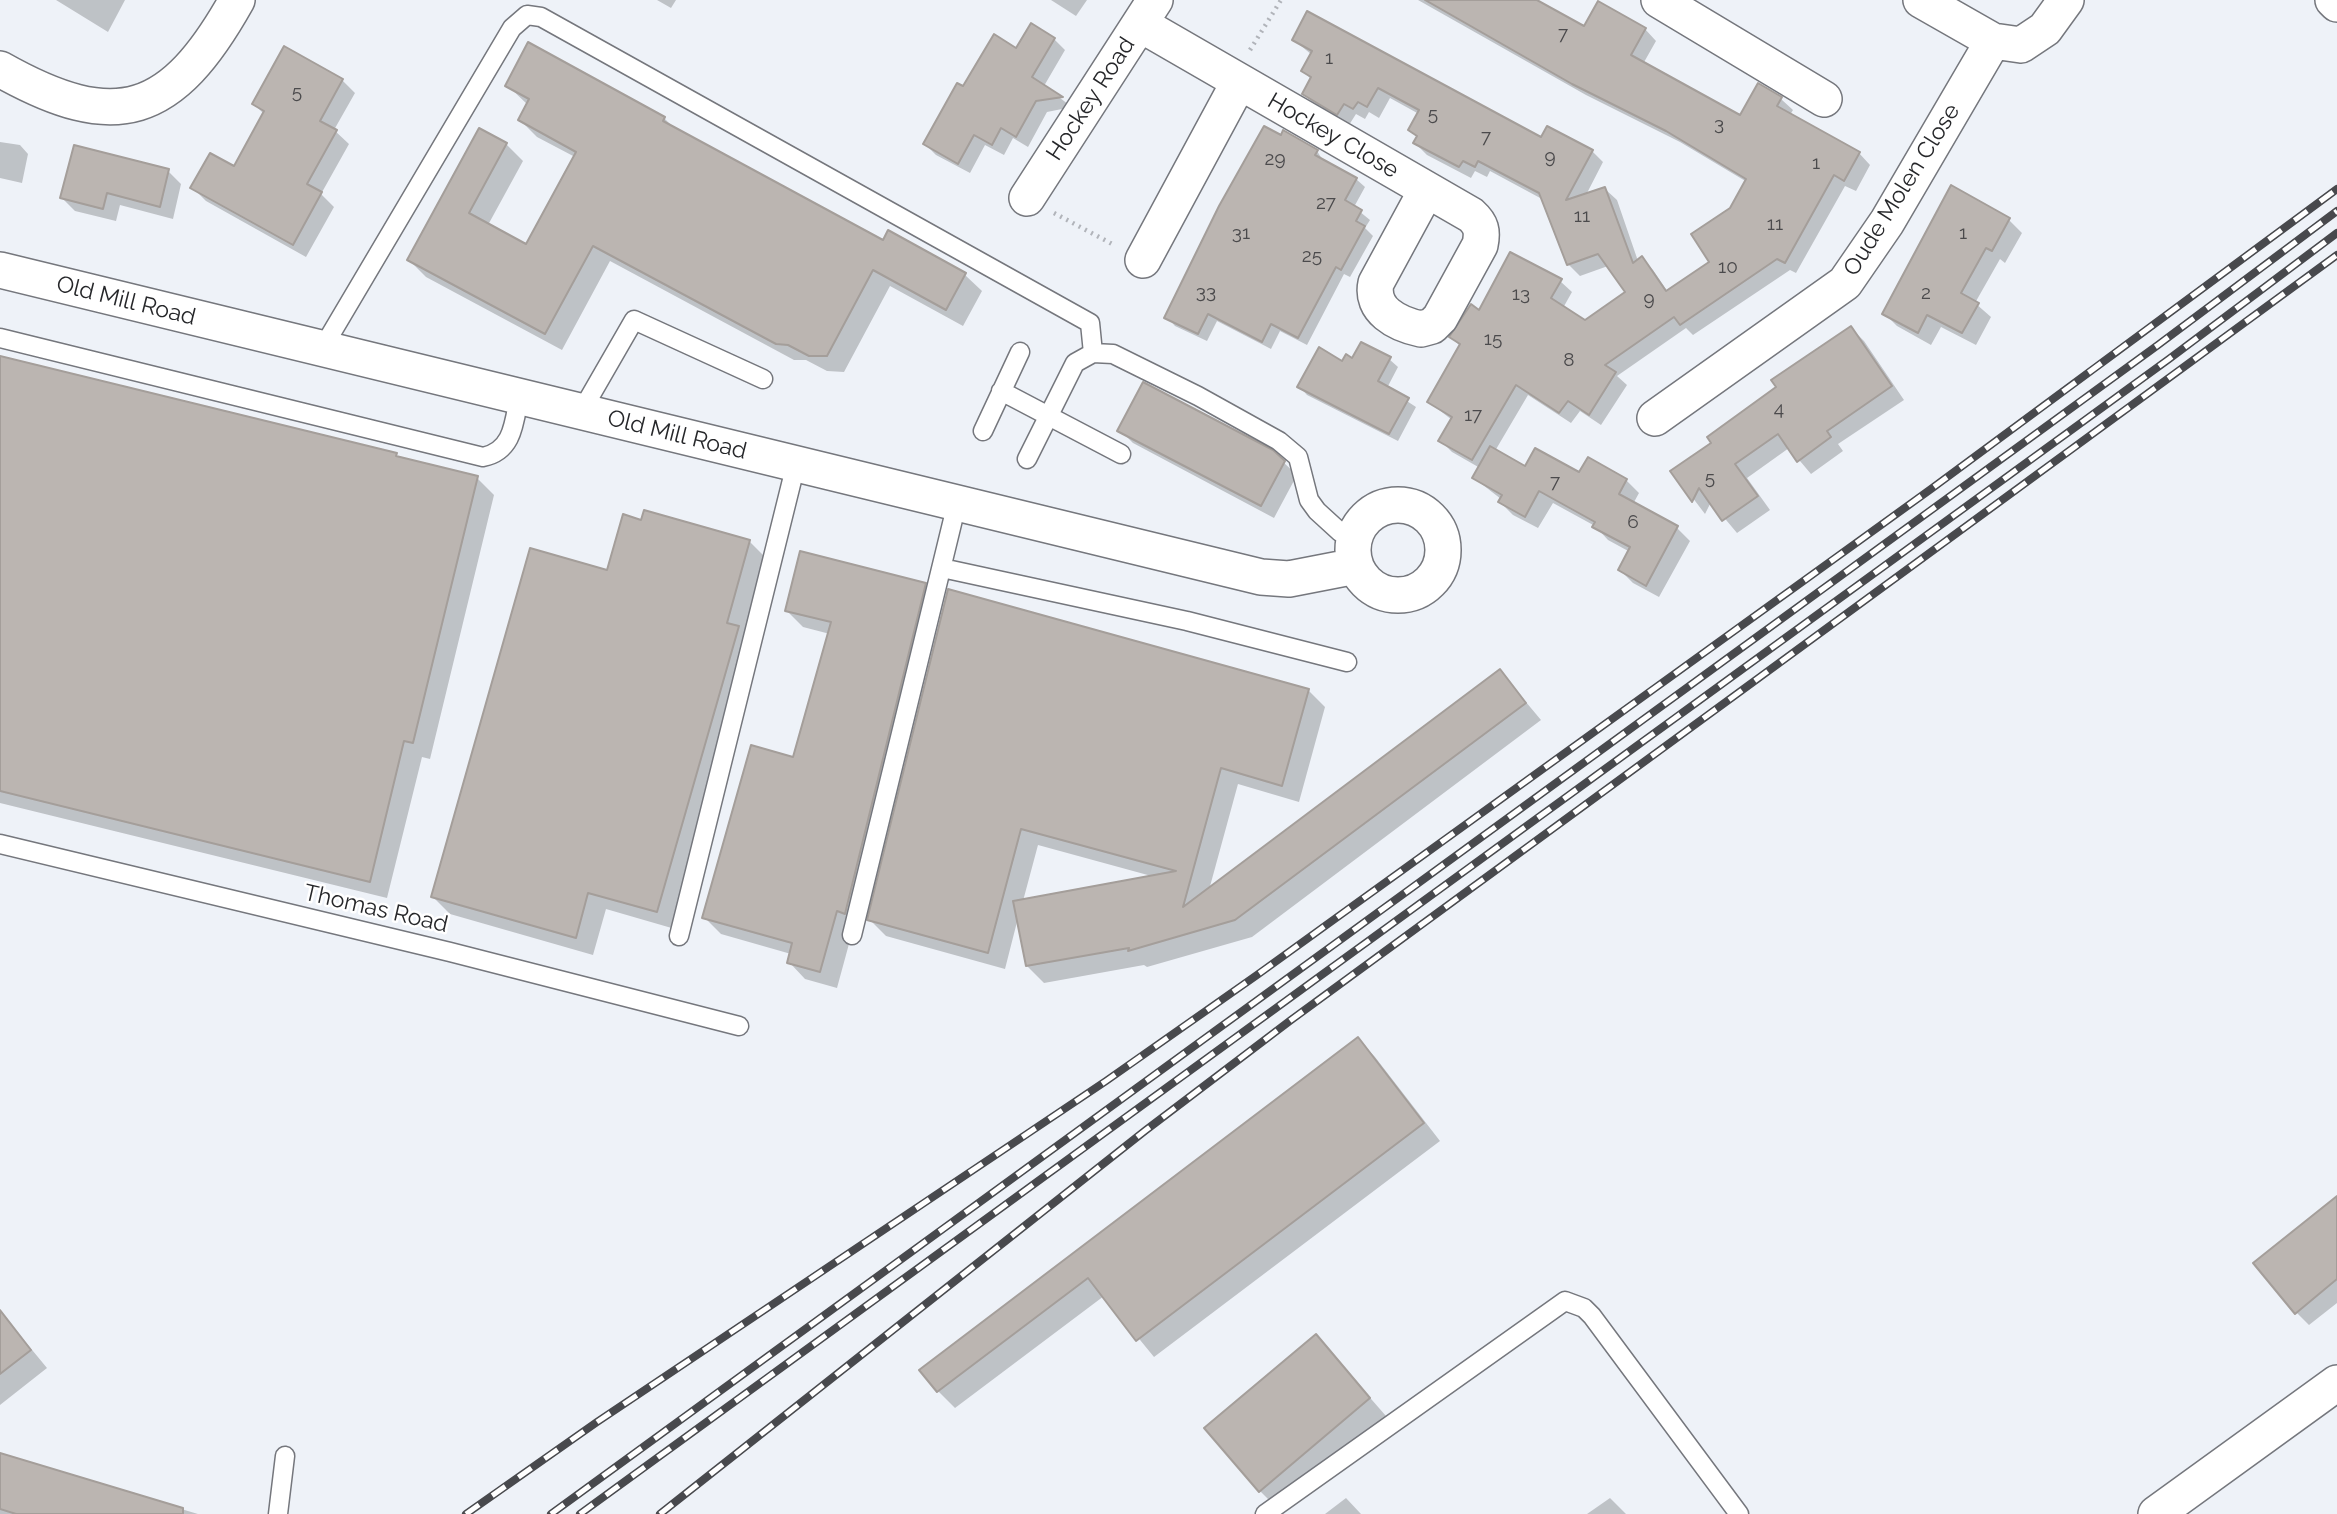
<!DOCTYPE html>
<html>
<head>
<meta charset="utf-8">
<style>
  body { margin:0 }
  canvas { display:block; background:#eef2f8 }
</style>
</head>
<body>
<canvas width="2337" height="1514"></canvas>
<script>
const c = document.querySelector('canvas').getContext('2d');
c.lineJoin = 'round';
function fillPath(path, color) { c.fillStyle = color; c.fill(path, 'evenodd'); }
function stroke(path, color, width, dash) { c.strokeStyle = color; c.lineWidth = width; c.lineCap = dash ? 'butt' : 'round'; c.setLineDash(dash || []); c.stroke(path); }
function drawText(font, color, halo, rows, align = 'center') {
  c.font = font + ' Raleway,sans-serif'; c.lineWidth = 5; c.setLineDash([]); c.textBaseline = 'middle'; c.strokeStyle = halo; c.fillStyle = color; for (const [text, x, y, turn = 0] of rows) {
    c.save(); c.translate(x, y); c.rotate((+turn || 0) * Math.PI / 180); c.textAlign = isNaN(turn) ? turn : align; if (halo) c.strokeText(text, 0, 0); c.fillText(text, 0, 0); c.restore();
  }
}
fillPath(new Path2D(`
  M 56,0 L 125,0 L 108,32 Z
  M 657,0 L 676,0 L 671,8 Z
  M 1051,0 L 1087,0 L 1076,16 Z
  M 1418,0 L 1533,0 L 1584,28 L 1645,29 L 1656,41 L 1643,64 L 1741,117 L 1759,86 L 1781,99 L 1793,110 L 1790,115 L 1859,153 L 1870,165 L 1856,191 L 1845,186 L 1796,273 L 1790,270 L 1693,335 L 1686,328 L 1617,376 L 1627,385 L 1601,425 L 1580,411 L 1571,423 L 1528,395 L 1495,451 L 1525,468 L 1626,480 L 1639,493 L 1633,504 L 1677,528 L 1690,541 L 1659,597 L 1633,583 L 1620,570 L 1630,552 L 1608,540 L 1595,526 L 1553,503 L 1538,528 L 1513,515 L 1500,502 L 1501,499 L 1474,478 L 1480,468 L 1452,452 L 1440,440 L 1452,420 L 1429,402 L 1460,346 L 1451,337 L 1480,312 L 1560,281 L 1572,292 L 1563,308 L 1585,322 L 1627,293 L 1608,266 L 1580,276 L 1568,264 L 1542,199 L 1490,171 L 1487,177 L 1475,171 L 1471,178 L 1427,155 L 1415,143 L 1418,138 L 1410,130 L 1419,114 L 1390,98 L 1379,118 L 1369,112 L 1365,119 L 1356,114 L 1349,125 L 1316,106 L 1304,94 L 1312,80 L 1303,71 L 1312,55 L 1294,40 L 1541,140 L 1592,151 L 1603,162 L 1586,195 L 1605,189 L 1617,200 L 1638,261 L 1642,258 L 1653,270 L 1668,292 L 1712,262 L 1731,209 L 1747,182 L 1680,142 L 1586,95 Z
  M 1054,39 L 1065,50 L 1044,86 L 1072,107 L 1047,112 L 1028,147 L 1013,138 L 1004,155 L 985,145 L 970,173 L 936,155 L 925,144 L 963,89 L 1017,50 Z
  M 342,80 L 355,93 L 334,130 L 349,144 L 321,194 L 334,207 L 306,257 L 206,201 L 193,188 L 234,168 L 264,114 L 254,104 Z
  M 507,85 L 664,118 L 675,129 L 884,242 L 889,233 L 965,275 L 982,291 L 963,326 L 890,286 L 844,372 L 827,371 L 806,360 L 794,360 L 610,261 L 562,350 L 426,277 L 409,260 L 480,130 L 506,144 L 523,161 L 488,225 L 527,246 L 575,157 L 537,137 L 520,120 L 528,105 Z
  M 0,142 L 20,145 L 28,154 L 22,183 L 0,178 Z
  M 1317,151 L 1324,162 L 1356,179 L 1365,187 L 1354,207 L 1370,220 L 1365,228 L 1373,236 L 1350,277 L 1344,274 L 1307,345 L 1280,331 L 1271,349 L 1217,321 L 1207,341 L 1175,326 L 1167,317 Z
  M 168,171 L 181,184 L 173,219 L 120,205 L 116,221 L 75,211 L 62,198 Z
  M 1951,187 L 2009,220 L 2022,233 L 2005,263 L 2000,259 L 1975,303 L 1991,317 L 1976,345 L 1941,327 L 1931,345 L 1897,326 L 1884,313 Z
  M 1851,328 L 1864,341 L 1904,400 L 1838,444 L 1843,451 L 1811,474 L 1789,448 L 1747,478 L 1770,510 L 1737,533 L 1711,502 L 1705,514 L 1673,472 L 1714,443 Z
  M 0,358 L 396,455 L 400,459 L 477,478 L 494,495 L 430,759 L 422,757 L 387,898 L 0,803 Z
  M 1389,359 L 1398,367 L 1387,388 L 1416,407 L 1398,441 L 1307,395 L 1299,386 L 1353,360 Z
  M 1120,430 L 1283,462 L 1297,475 L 1274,518 L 1133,443 Z
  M 645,512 L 750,542 L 767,559 L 675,929 L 606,909 L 593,955 L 450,914 L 433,897 Z
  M 925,585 L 942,602 L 837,988 L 805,979 L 789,962 L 791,954 L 721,934 L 704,917 L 795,759 L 830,634 L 803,627 L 787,611 Z
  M 949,592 L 1308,690 L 1325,707 L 1299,802 L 1238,784 L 1209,890 L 1500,671 L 1541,720 L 1252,937 L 1147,967 L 1144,965 L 1044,983 L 1027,966 L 1018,918 L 1005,969 L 886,936 L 869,919 ZM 1038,845 L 1155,877 L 1023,901 Z
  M 1358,1039 L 1375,1057 L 1440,1141 L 1154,1357 L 1104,1296 L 955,1408 L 938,1391 Z
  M 2337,1198 L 2337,1303 L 2309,1325 L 2296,1312 Z
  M 0,1311 L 47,1368 L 0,1405 Z
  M 1316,1336 L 1386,1416 L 1277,1508 L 1260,1491 Z
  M 0,1455 L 198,1514 L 0,1514 Z
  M 1346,1498 L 1361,1514 L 1325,1514 Z
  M 1610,1498 L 1626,1514 L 1587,1514 Z`), '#0003');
const building = new Path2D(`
  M 1425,0 L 1537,0 L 1584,26 L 1598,1 L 1646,28 L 1631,55 L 1740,115 L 1758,83 L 1782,97 L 1777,106 L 1860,152 L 1844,181 L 1834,175 L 1785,263 L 1777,259 L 1680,325 L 1674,317 L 1605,365 L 1616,372 L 1589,415 L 1568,401 L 1559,413 L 1516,385 L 1472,460 L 1438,441 L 1452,417 L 1427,402 L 1460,344 L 1449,337 L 1471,304 L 1479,310 L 1510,252 L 1562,279 L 1551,298 L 1585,320 L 1625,292 L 1598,254 L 1567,265 L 1539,193 L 1478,161 L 1475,167 L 1463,161 L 1459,167 L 1413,143 L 1417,136 L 1408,130 L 1419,110 L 1378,88 L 1367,107 L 1358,102 L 1353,109 L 1344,104 L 1337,115 L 1302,94 L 1311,77 L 1301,71 L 1312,51 L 1292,40 L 1307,11 L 1541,137 L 1547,126 L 1593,150 L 1566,200 L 1605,187 L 1633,263 L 1642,256 L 1666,291 L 1709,262 L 1691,234 L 1730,208 L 1746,179 L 1666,131 L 1572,84 Z
  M 1031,23 L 1055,38 L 1032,77 L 1063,97 L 1036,101 L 1016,137 L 1001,128 L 992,145 L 974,135 L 958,164 L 923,144 L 957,83 L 963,86 L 994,34 L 1016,48 Z
  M 528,42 L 665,117 L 663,121 L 883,240 L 888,230 L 966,273 L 946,310 L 873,270 L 827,356 L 809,356 L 788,345 L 776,344 L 593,246 L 545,334 L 407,260 L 479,128 L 507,143 L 469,213 L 526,244 L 576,152 L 518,120 L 529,99 L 505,86 Z
  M 284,46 L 343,79 L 320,121 L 337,130 L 307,184 L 322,192 L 293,245 L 190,188 L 210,153 L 234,166 L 264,111 L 252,104 Z
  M 1264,126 L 1281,135 L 1283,130 L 1318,150 L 1315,155 L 1357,178 L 1345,200 L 1362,210 L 1356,221 L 1365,226 L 1341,270 L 1336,267 L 1298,338 L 1271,324 L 1262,342 L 1208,314 L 1198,334 L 1164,318 L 1219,206 Z
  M 74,145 L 169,169 L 160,207 L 107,193 L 103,209 L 60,198 Z
  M 1951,185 L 2010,218 L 1992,251 L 1986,248 L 1961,293 L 1979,303 L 1962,333 L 1927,315 L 1918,333 L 1882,314 Z
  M 1851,326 L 1892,386 L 1827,431 L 1831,437 L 1797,462 L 1778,434 L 1735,464 L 1758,496 L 1722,521 L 1699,488 L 1692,502 L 1670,471 L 1711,443 L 1707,437 L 1776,387 L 1771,380 Z
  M 1361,342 L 1391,357 L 1378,381 L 1409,398 L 1389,434 L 1297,387 L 1319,347 L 1342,361 L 1346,354 L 1352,358 Z
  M 0,356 L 397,453 L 396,456 L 478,476 L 413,743 L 404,741 L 370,882 L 0,791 Z
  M 1143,382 L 1273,450 L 1285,461 L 1261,506 L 1117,431 Z
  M 1490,446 L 1525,466 L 1535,448 L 1579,472 L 1588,457 L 1627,479 L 1619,494 L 1678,526 L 1646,586 L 1618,570 L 1630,547 L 1592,527 L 1595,522 L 1539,491 L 1525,517 L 1498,502 L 1502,495 L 1472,478 Z
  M 644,510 L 750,540 L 727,623 L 739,626 L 657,912 L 588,893 L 576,938 L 431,897 L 530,548 L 607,570 L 623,514 L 641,520 Z
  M 800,551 L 926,583 L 845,914 L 837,911 L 820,972 L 787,963 L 792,943 L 702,918 L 751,745 L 793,757 L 831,622 L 785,611 Z
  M 948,589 L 1309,689 L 1282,786 L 1221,768 L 1183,907 L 1500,669 L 1526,703 L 1235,920 L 1128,951 L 1129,948 L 1026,966 L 1013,901 L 1176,871 L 1021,829 L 988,953 L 867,920 Z
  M 1358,1037 L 1424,1123 L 1136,1341 L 1088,1278 L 937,1392 L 919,1370 Z
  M 2337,1196 L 2337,1279 L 2295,1314 L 2253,1263 Z
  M 0,1310 L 31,1350 L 0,1374 Z
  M 1316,1334 L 1370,1398 L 1259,1492 L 1204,1428 Z
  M 0,1453 L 183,1508 L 183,1514 L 16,1514 L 0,1509 Z`);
fillPath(building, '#bbb5b1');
stroke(building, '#a49e9a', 2);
const lane = new Path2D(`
  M 0,338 L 483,457 C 513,451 514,423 519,397
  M 322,349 L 512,28 L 527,15 L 541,17 L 1090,323 L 1093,353
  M 1001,391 L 1121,454
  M 581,412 L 634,320 L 763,379
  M 983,431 L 1020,352
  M 1027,459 L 1075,363 L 1093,353 L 1113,354 L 1198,396 L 1279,441 L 1298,457 L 1309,500 L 1317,511 L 1340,532 L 1355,536
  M 942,568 L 1187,621 L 1347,662
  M 0,844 L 450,952 L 739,1026
  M 852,935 L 957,503
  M 679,936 L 796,464
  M 278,1514 L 285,1456
  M 1265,1514 L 1565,1301 L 1584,1308 L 1592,1316 L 1739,1514`);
const street = new Path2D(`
  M 1659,0 L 1824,99
  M 1921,0 L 1993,41 L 2021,45 L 2045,29 L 2066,0
  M 2333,0 L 2337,4
  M 1140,24 L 1471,215 C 1481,224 1483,231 1480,245 L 1440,318 L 1432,326 L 1421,329 C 1397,324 1370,310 1376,283 L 1426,191
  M 0,69 C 117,135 172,116 237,0
  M 1027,198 L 1155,0
  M 1143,260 L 1239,82
  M 0,270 L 1261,577 L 1289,579 L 1356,566
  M 1655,418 L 1845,283 L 1887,222 L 1993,41
  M1353 550a45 45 0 1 1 90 0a45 45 0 1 1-90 0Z
  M 2156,1514 L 2337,1383`);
stroke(lane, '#75777d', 21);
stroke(street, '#75777d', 38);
stroke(new Path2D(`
  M 1250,50 L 1281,0
  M 1054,213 L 1114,245`), '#b1b4ba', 4.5, [2, 5]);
stroke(lane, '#fff', 18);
stroke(street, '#fff', 35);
const rail = new Path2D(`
  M 466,1514 L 597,1422 L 1106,1081 L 1257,975 L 1931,489 L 2337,189
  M 551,1514 L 2158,345 L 2337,211
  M 580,1514 L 2169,359 L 2337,233
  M 660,1514 L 1146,1130 L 1291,1020 L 2337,255`);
stroke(rail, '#48494d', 8);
stroke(rail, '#fff', 5, [16]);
drawText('19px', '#4b4a4c', null, [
  ["7",1563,34],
  ["1",1329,58],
  ["5",297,92],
  ["5",1433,114],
  ["3",1719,124],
  ["7",1486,137],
  ["9",1550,157],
  ["29",1275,159],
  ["1",1816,163],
  ["27",1326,203],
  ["11",1582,216],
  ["11",1775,224],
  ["31",1241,233],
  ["1",1963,233],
  ["25",1312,256],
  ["10",1728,267],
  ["33",1206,292],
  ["2",1926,293],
  ["13",1521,294],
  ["9",1649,299],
  ["15",1493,339],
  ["8",1569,360],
  ["4",1779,409],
  ["17",1473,415],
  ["5",1710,478],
  ["7",1555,482],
  ["6",1633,522]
]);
drawText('23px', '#26272a', '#fff', [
  ["Hockey Road",1091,99,-57],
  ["Hockey Close",1333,136,30],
  ["Oude Molen Close",1902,190,-58],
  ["Old Mill Road",126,301,14],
  ["Old Mill Road",677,435,14],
  ["Thomas Road",376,909,13]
]);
</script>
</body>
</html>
